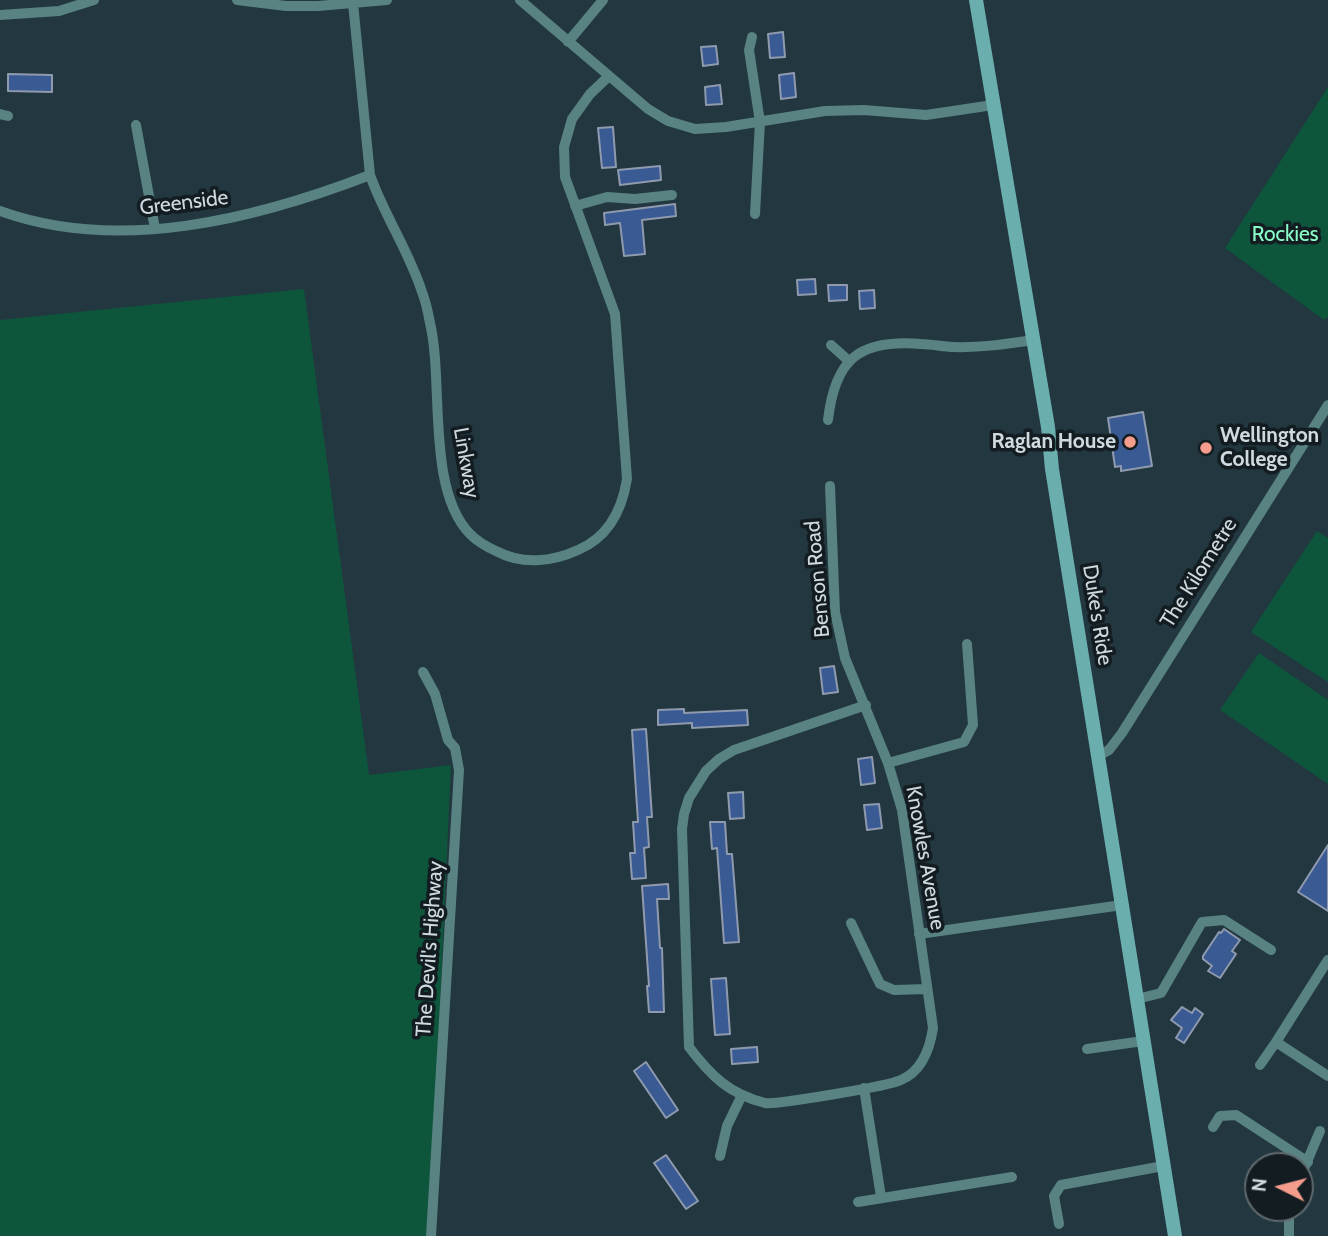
<!DOCTYPE html>
<html>
<head>
<meta charset="utf-8">
<style>
  body { margin:0 }
  #map { position:relative; width:1328px; height:1236px; overflow:hidden; background:#223740; font-family:Cabin,sans-serif }
  canvas { display:block }
  .north { position:absolute; left:1244px; top:1152px; width:70px; height:70px; box-sizing:border-box; background:#131d21; border:2px solid #5e696d; border-radius:50%; rotate:276deg; font-size:19px; font-weight:700; line-height:28px; text-align:center; color:#cedae0 }
  .north::after { content:''; display:block; margin:auto; width:24px; height:32px; background:#f49d8d; clip-path:polygon(50% 0,100% 100%,50% 72%,0 100%) }
</style>
</head>
<body>
<div id="map">
<canvas width="1328" height="1236"></canvas>
<div class="north">N</div>
</div>
<script>
const c = document.querySelector('canvas').getContext('2d');
c.lineJoin = 'round';
function fillPath(path, color) { c.fillStyle = color; c.fill(path, 'evenodd'); }
function stroke(path, color, width, dash) { c.strokeStyle = color; c.lineWidth = width; c.lineCap = dash ? 'butt' : 'round'; c.setLineDash(dash || []); c.stroke(path); }
function drawText(font, color, halo, rows, align = 'center') {
  c.font = font + ' Cabin,sans-serif'; c.lineWidth = 7; c.setLineDash([]); c.textBaseline = 'middle'; c.strokeStyle = halo; c.fillStyle = color; for (const [text, x, y, turn = 0] of rows) {
    c.save(); c.translate(x, y); c.rotate((+turn || 0) * Math.PI / 180); c.textAlign = isNaN(turn) ? turn : align; if (halo) c.strokeText(text, 0, 0); c.fillText(text, 0, 0); c.restore();
  }
}
fillPath(new Path2D(`
  M 1328,87 L 1328,317 L 1324,320 L 1225,248 Z
  M 304,289 L 369,775 L 451,765 L 434,1137 L 442,1138 L 435,1236 L 0,1236 L 0,320 Z
  M 1317,531 L 1328,538 L 1328,682 L 1251,632 Z
  M 1259,653 L 1328,700 L 1328,784 L 1220,710 Z`), '#0d563b');
const building = new Path2D(`
  M 783,32 L 785,57 L 770,58 L 768,34 Z
  M 716,46 L 718,64 L 703,66 L 701,47 Z
  M 794,73 L 796,97 L 781,99 L 779,75 Z
  M 8,74 L 52,75 L 52,92 L 8,91 Z
  M 720,85 L 722,104 L 706,105 L 705,87 Z
  M 613,127 L 616,167 L 602,168 L 598,128 Z
  M 660,166 L 661,180 L 620,185 L 618,170 Z
  M 675,204 L 676,216 L 642,220 L 645,254 L 624,256 L 620,223 L 605,225 L 604,213 Z
  M 815,279 L 816,294 L 798,295 L 797,280 Z
  M 828,285 L 847,285 L 847,300 L 829,301 Z
  M 874,290 L 875,308 L 860,309 L 859,291 Z
  M 1143,412 L 1152,466 L 1121,471 L 1121,466 L 1115,467 L 1108,418 Z
  M 834,666 L 838,692 L 823,694 L 820,668 Z
  M 684,709 L 684,713 L 747,710 L 748,725 L 692,728 L 692,723 L 658,725 L 658,710 Z
  M 646,729 L 652,817 L 647,817 L 649,847 L 644,848 L 646,878 L 632,879 L 630,853 L 635,853 L 633,822 L 638,822 L 632,730 Z
  M 872,757 L 875,783 L 861,785 L 858,759 Z
  M 743,792 L 744,818 L 730,819 L 728,793 Z
  M 879,804 L 882,828 L 867,830 L 864,805 Z
  M 710,822 L 725,822 L 727,854 L 732,854 L 739,942 L 724,943 L 717,848 L 712,849 Z
  M 1328,845 L 1328,911 L 1298,892 Z
  M 668,884 L 669,899 L 657,899 L 660,948 L 662,948 L 664,1012 L 649,1012 L 647,986 L 649,986 L 642,886 Z
  M 1224,929 L 1240,940 L 1232,951 L 1236,954 L 1220,978 L 1208,971 L 1212,966 L 1203,959 L 1203,956 L 1219,932 L 1221,933 Z
  M 726,978 L 730,1034 L 715,1035 L 711,979 Z
  M 1182,1007 L 1192,1013 L 1195,1008 L 1203,1014 L 1184,1043 L 1176,1038 L 1182,1028 L 1171,1020 Z
  M 757,1047 L 758,1062 L 732,1064 L 731,1049 Z
  M 646,1062 L 678,1110 L 666,1118 L 634,1071 Z
  M 666,1155 L 698,1201 L 686,1209 L 654,1163 Z`);
fillPath(building, '#395a93');
stroke(building, '#8f9aae', 2);
stroke(new Path2D(`
  M 237,0 L 286,6 L 318,6 L 387,0
  M 520,0 L 648,109 L 668,121 L 695,129 L 726,127 L 825,111 L 864,110 L 926,115 L 993,105
  M 353,3 L 370,175 C 384,215 409,251 422,292 C 426,302 428,312 430,323 C 444,382 426,489 470,534 C 477,541 487,547 496,551 C 522,565 552,562 578,550 C 609,537 622,510 627,479 L 615,314 L 565,177 L 564,147 L 572,119 L 590,94 L 609,76
  M 0,15 L 59,11 L 94,0
  M 752,37 L 749,50 L 760,122 L 755,214
  M 568,42 L 603,0
  M 0,114 L 8,116
  M 136,125 L 155,229
  M 575,206 L 607,197 L 635,199 L 672,195
  M 0,211 C 119,254 256,219 370,175
  M 831,345 L 849,361
  M 828,420 C 835,359 859,339 921,344 C 932,344 943,347 953,347 C 980,348 1007,344 1034,340
  M 830,486 L 835,612 L 845,658 L 888,763 L 902,810 L 933,1028 C 930,1048 922,1071 901,1080 C 889,1086 775,1105 765,1103 C 729,1094 711,1076 689,1047 L 682,829 L 684,814 L 689,798 L 706,771 L 719,759 L 734,750 L 866,705
  M 423,672 L 435,694 L 448,740 L 455,748 L 459,770 L 431,1236
  M 1098,756 L 1109,750 L 1122,733 L 1328,405
  M 888,763 L 964,742 L 973,725 L 967,644
  M 851,923 L 880,984 L 894,990 L 927,989
  M 919,934 L 1122,905
  M 1328,960 L 1276,1042 L 1328,1076
  M 1137,999 L 1161,993 L 1202,922 L 1224,920 L 1271,950
  M 1087,1049 L 1143,1041
  M 1260,1065 L 1276,1042
  M 864,1088 L 881,1197
  M 1213,1127 L 1220,1116 L 1236,1115 L 1308,1162
  M 720,1156 L 727,1126 L 742,1095
  M 1300,1178 L 1320,1131
  M 858,1202 L 1012,1177
  M 1059,1224 L 1054,1196 L 1061,1185 L 1163,1166
  M 1289,1236 L 1289,1208`), '#598282', 10);
stroke(new Path2D(`
  M 976,0 L 1048,427 L 1052,469 L 1175,1236`), '#6baeae', 14);
for (const [x, y, r, color] of [
  [1130,442,7,"#f49d8d"],
  [1206,448,7,"#f49d8d"]
]) { const dot = new Path2D(); dot.arc(x, y, r, 0, 2 * Math.PI); c.fillStyle = color; c.fill(dot); stroke(dot, '#131d21', 2.5); }
drawText('21px', '#cedae0', '#131d21', [
  ["Greenside",184,203,-7],
  ["Linkway",466,463,80],
  ["The Kilometre",1199,573,-58],
  ["Benson Road",818,579,-95],
  ["Duke's Ride",1097,615,81],
  ["Knowles Avenue",925,858,80],
  ["The Devil's Highway",430,949,-86]
]);
drawText('21px', '#8afec9', '#131d21', [
  ["Rockies",1285,235]
]);
drawText('bold 21px', '#cedae0', '#131d21', [
  ["Wellington",1220,436],
  ["College",1220,460],
  ["Raglan House",1116,442,"right"]
], 'left');
</script>
</body>
</html>
